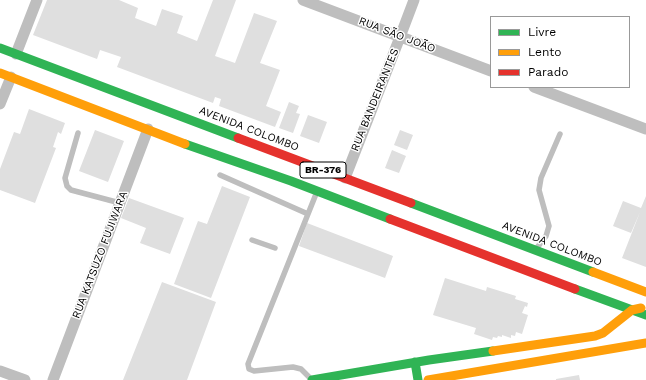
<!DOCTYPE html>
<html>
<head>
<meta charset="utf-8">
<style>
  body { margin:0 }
  #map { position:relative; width:646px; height:380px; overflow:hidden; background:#fff; font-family:"Work Sans",sans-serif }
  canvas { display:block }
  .legend { position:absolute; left:490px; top:16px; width:140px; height:72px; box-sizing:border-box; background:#fff; border:1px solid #999; margin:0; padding:5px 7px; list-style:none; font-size:12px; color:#000 }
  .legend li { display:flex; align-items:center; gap:8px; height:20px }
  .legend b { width:20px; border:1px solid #999 }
</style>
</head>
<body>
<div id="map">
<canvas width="646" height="380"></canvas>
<ul class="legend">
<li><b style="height:5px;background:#30b455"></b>Livre</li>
<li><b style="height:5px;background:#ff9f0a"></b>Lento</li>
<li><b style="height:5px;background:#e5322d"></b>Parado</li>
</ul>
</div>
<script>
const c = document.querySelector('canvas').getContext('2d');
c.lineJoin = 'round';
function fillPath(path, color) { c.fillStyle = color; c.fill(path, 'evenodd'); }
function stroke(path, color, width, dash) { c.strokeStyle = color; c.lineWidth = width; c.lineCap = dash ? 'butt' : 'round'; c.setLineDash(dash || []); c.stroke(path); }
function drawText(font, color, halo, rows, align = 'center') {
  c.font = font + ' "Work Sans",sans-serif'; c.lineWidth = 3; c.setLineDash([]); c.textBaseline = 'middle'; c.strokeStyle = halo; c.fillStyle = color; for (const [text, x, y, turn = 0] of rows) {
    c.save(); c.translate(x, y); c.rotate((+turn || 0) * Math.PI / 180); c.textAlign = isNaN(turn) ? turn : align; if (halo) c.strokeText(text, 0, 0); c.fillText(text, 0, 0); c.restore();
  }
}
fillPath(new Path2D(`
  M 47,0 L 119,0 L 138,8 L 135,18 L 156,26 L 162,9 L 183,16 L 177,33 L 197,41 L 213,0 L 236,0 L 215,56 L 235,63 L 254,13 L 277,21 L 260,63 L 280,70 L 266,106 L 281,112 L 275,127 L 219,106 L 221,99 L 215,97 L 213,103 L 117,67 L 121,57 L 100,50 L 97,59 L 33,35 Z
  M 289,102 L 299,106 L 296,113 L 300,114 L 293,133 L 279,128 Z
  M 29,109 L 65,123 L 61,134 L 58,132 L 53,147 L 56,148 L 35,203 L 0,190 L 0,169 L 14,132 L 20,134 Z
  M 308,115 L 327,122 L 319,143 L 300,136 Z
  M 95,130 L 124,141 L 108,182 L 79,171 Z
  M 400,130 L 413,135 L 407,150 L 394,145 Z
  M 392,150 L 406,156 L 399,173 L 385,168 Z
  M 222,186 L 250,197 L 211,298 L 174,284 L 198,221 L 207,224 Z
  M 646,196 L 646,267 L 622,258 L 640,212 L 631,233 L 613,226 L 623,201 L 641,208 Z
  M 129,198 L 184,218 L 170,254 L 140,243 L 146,228 L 121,218 Z
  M 307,223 L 393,256 L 385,278 L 299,246 Z
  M 445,278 L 486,291 L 487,287 L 516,296 L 515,299 L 528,303 L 527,307 L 525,306 L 522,313 L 528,315 L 522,334 L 516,332 L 515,336 L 511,335 L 511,338 L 502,335 L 502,337 L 498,336 L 497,338 L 493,337 L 492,340 L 474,334 L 476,328 L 433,315 Z
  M 162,282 L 216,302 L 187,380 L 123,380 Z
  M 579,375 L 580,380 L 556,380 L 556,379 Z`), '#dfdfdf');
stroke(new Path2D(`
  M 78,133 L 65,178 L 67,186 L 71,190 L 120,203
  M 220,175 L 308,214 L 248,364 L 249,369 L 254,371 L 293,367 L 301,369 L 312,380
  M 308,214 L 316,194
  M 252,240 L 275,248
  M 536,249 L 546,236 L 549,226 L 539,190 L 541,178 L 560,134`), '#bebebe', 5.5);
stroke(new Path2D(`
  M 303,0 L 491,71
  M 16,54 L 37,0
  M 534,87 L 646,129
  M 0,104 L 11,77
  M 345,178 L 400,37 L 414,0
  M 0,371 L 25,380
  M 53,380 L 148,129`), '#bebebe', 11);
stroke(new Path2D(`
  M 0,48 L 238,138
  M 185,144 L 291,181 L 390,219
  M 411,203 L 593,272
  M 575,289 L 646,315
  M 415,362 L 418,380
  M 312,380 L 429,360 L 493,351`), '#30b455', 9);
stroke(new Path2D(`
  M 0,73 L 185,144
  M 593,272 L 646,292
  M 493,351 L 595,336 L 603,333 L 632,310 L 641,308
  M 428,380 L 646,343`), '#ff9f0a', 9);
stroke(new Path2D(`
  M 238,138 L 411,203
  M 390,219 L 575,289`), '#e5322d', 9);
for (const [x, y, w] of [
  [323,170,46]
]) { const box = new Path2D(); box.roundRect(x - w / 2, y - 8, w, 16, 3); c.fillStyle = '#fff'; c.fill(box); stroke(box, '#000', 1); }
drawText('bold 10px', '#000', null, [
  ["BR-376",323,170]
]);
drawText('11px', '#000', '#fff', [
  ["RUA SÃO JOÃO",397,35,21],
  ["RUA BANDEIRANTES",375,100,-68],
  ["AVENIDA COLOMBO",249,129,21],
  ["AVENIDA COLOMBO",552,244,21],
  ["RUA KATSUZO FUJIWARA",100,255,-69]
]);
</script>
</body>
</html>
